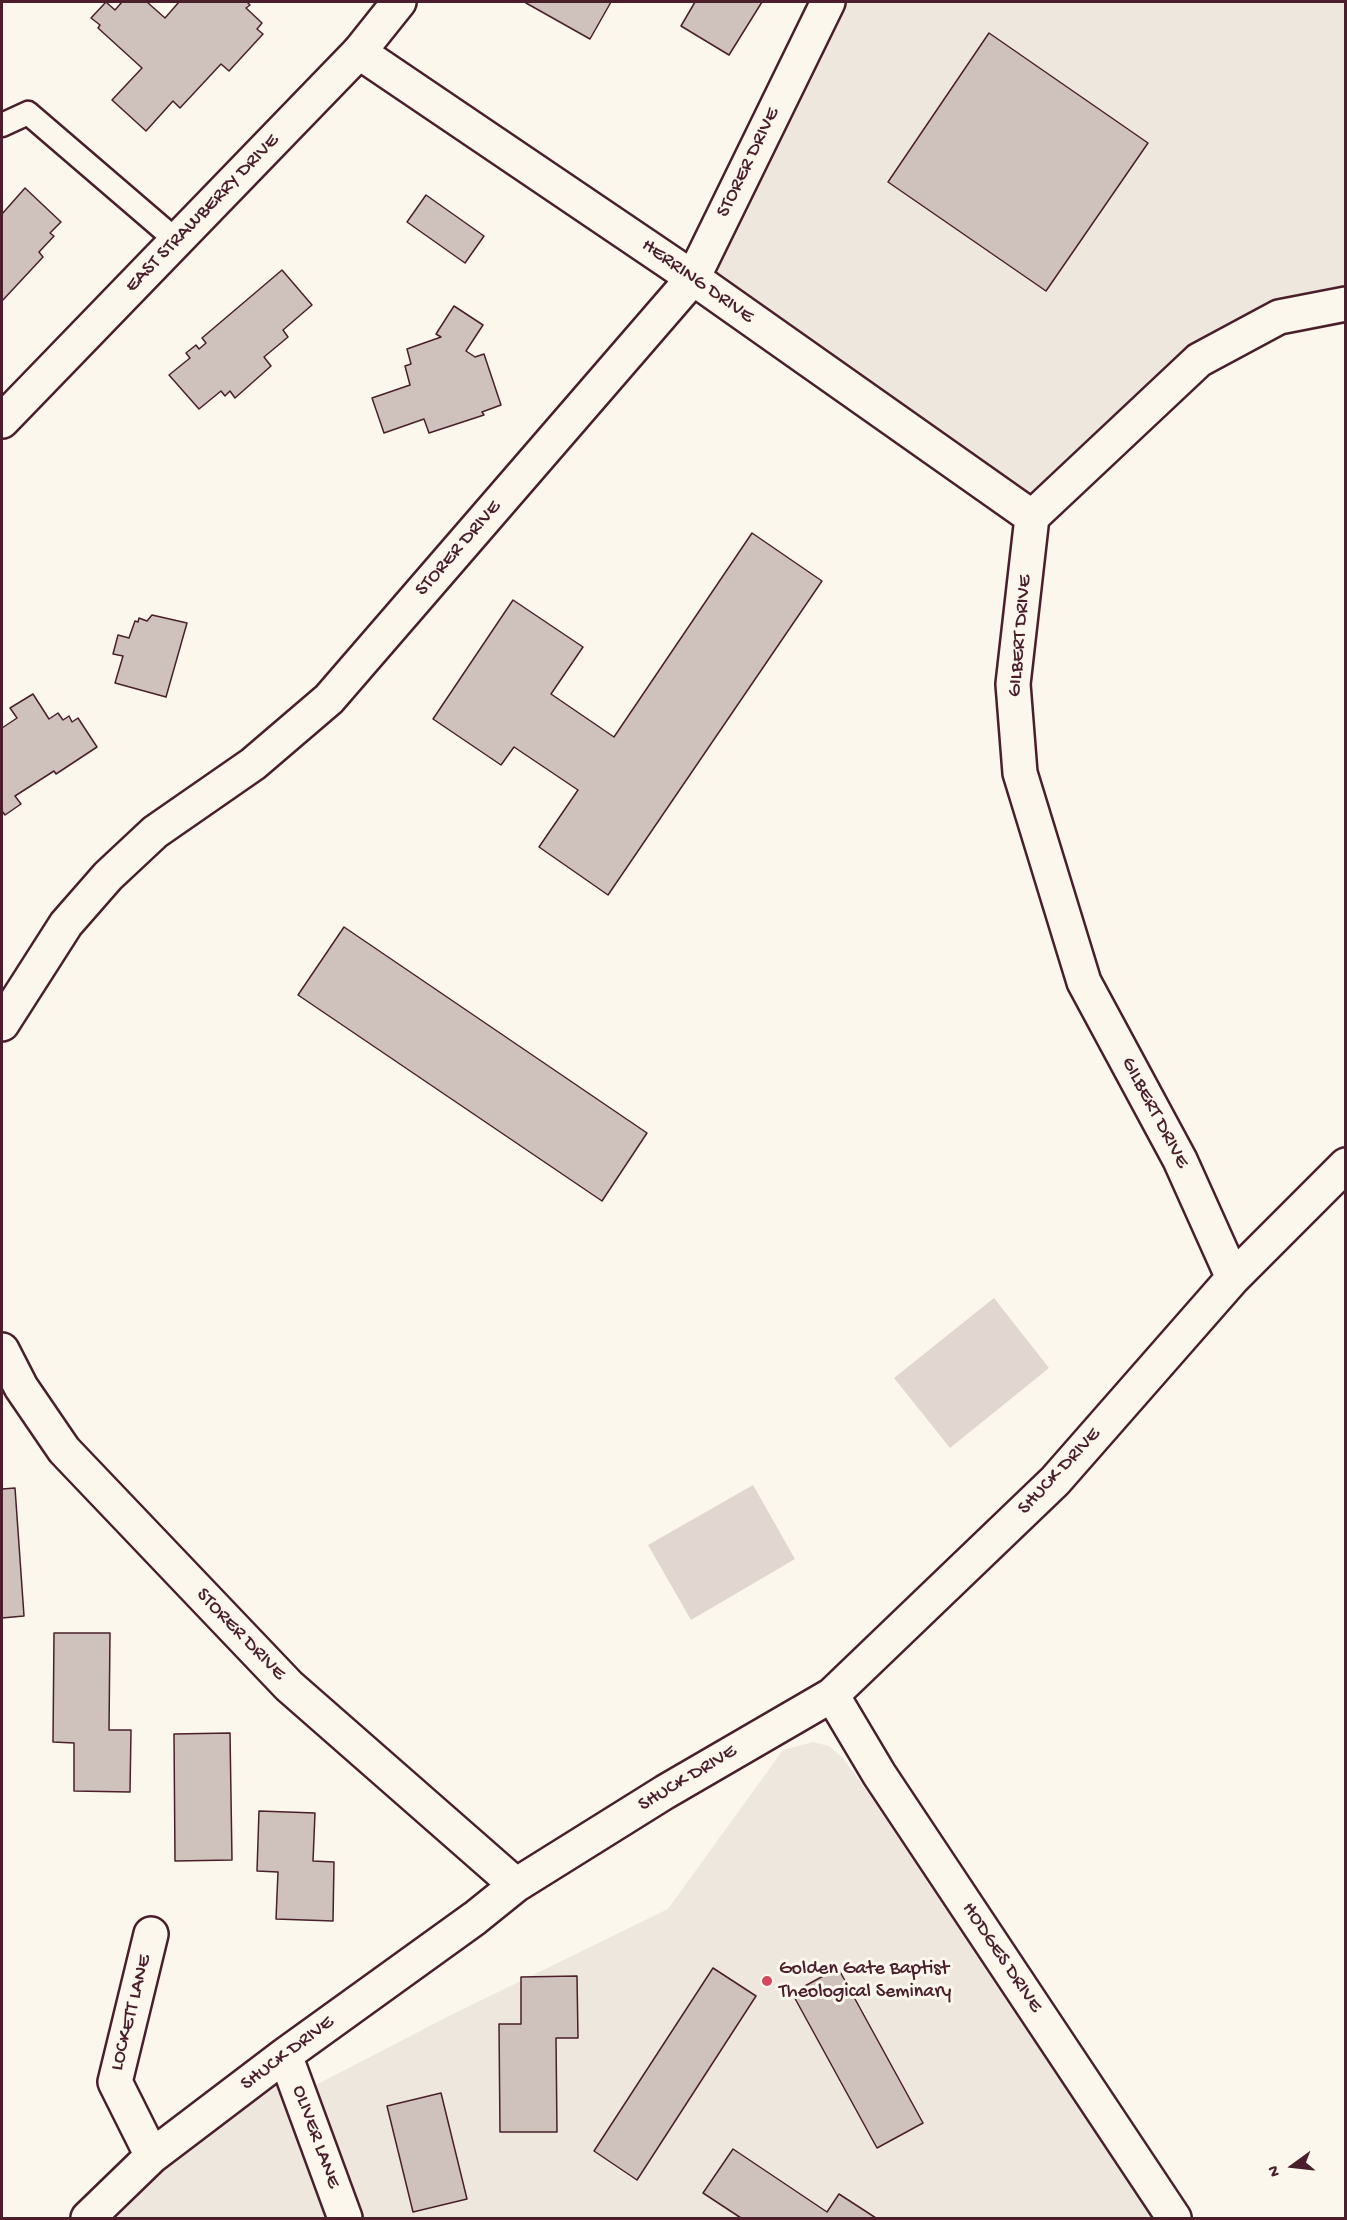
<!DOCTYPE html>
<html>
<head>
<meta charset="utf-8">
<style>
  body { margin:0 }
  #map { position:relative; width:1347px; height:2220px; overflow:hidden; background:#fbf7ec; font-family:"Gochi Hand",sans-serif }
  canvas { display:block }
  .frame { position:absolute; inset:0; border:3px solid #4a1f2b; pointer-events:none }
  .north { position:absolute; left:1263px; top:2136px; width:60px; height:60px; -webkit-text-stroke:4px #fbf7ec; paint-order:stroke; rotate:255deg; font-size:16px; font-weight:700; line-height:24px; text-align:center; color:#4a1f2b }
  .north::after { content:''; display:block; margin:auto; width:21px; height:27px; background:#4a1f2b; clip-path:polygon(50% 0,100% 100%,50% 72%,0 100%) }
</style>
</head>
<body>
<div id="map">
<canvas width="1347" height="2220"></canvas>
<div class="frame"></div>
<div class="north">N</div>
</div>
<script>
const c = document.querySelector('canvas').getContext('2d');
c.lineJoin = 'round';
function fillPath(path, color) { c.fillStyle = color; c.fill(path, 'evenodd'); }
function stroke(path, color, width, dash) { c.strokeStyle = color; c.lineWidth = width; c.lineCap = dash ? 'butt' : 'round'; c.setLineDash(dash || []); c.stroke(path); }
function drawText(font, color, halo, rows, align = 'center') {
  c.font = font + ' "Gochi Hand",sans-serif'; c.lineWidth = 6; c.setLineDash([]); c.textBaseline = 'middle'; c.strokeStyle = halo; c.fillStyle = color; for (const [text, x, y, turn = 0] of rows) {
    c.save(); c.translate(x, y); c.rotate((+turn || 0) * Math.PI / 180); c.textAlign = isNaN(turn) ? turn : align; if (halo) c.strokeText(text, 0, 0); c.fillText(text, 0, 0); c.restore();
  }
}
fillPath(new Path2D(`
  M 817,2 L 1345,2 L 1345,296 L 1266,305 L 1041,500 L 684,282 Z
  M 813,1742 L 829,1746 L 843,1758 L 883,1813 L 1064,2045 L 1167,2218 L 69,2218 L 75,2211 L 262,2054 L 287,2100 L 449,2016 L 668,1909 L 783,1750 Z`), '#eee7de');
fillPath(new Path2D(`
  M 994,1298 L 1049,1368 L 950,1448 L 894,1378 Z
  M 753,1485 L 795,1559 L 691,1620 L 648,1545 Z`), '#e2d7d0');
const building = new Path2D(`
  M 106,2 L 115,10 L 122,2 L 147,2 L 165,18 L 179,2 L 247,2 L 250,5 L 246,8 L 262,23 L 257,29 L 263,34 L 229,71 L 221,64 L 180,108 L 173,101 L 146,131 L 112,100 L 142,68 L 98,28 L 100,25 L 91,18 Z
  M 527,2 L 611,2 L 590,39 L 526,3 Z
  M 695,2 L 762,2 L 729,55 L 681,26 Z
  M 989,33 L 1148,143 L 1046,291 L 888,182 Z
  M 25,188 L 61,222 L 50,233 L 54,236 L 39,252 L 43,257 L 2,301 L 2,214 Z
  M 426,195 L 484,236 L 465,263 L 407,222 Z
  M 282,270 L 312,305 L 283,330 L 288,337 L 264,357 L 271,366 L 235,398 L 230,391 L 225,396 L 221,391 L 199,409 L 169,375 L 190,358 L 186,353 L 196,345 L 199,349 L 206,343 L 202,338 Z
  M 454,306 L 483,325 L 466,351 L 475,357 L 484,354 L 501,405 L 482,412 L 484,415 L 429,433 L 424,419 L 384,433 L 372,398 L 410,385 L 405,366 L 411,364 L 407,349 L 441,337 L 436,334 Z
  M 752,533 L 822,581 L 608,895 L 539,847 L 578,790 L 514,747 L 501,765 L 433,719 L 513,600 L 583,647 L 551,694 L 614,737 Z
  M 152,615 L 187,623 L 166,697 L 115,683 L 123,656 L 113,654 L 118,635 L 129,638 L 135,621 L 138,622 L 139,618 L 147,621 Z
  M 33,694 L 49,719 L 58,713 L 63,720 L 69,716 L 72,722 L 78,718 L 97,747 L 56,774 L 54,771 L 15,796 L 21,804 L 5,815 L 2,811 L 2,728 L 17,718 L 10,708 Z
  M 344,927 L 647,1133 L 602,1201 L 298,995 Z
  M 15,1488 L 24,1616 L 2,1618 L 2,1489 Z
  M 54,1633 L 110,1633 L 109,1730 L 131,1730 L 130,1792 L 74,1791 L 74,1743 L 53,1742 Z
  M 230,1733 L 232,1860 L 175,1861 L 174,1734 Z
  M 259,1811 L 315,1813 L 313,1861 L 334,1862 L 333,1921 L 276,1919 L 278,1872 L 257,1871 Z
  M 713,1968 L 756,1996 L 637,2180 L 594,2151 Z
  M 838,1968 L 923,2123 L 877,2148 L 792,1993 Z
  M 577,1976 L 578,2038 L 556,2038 L 557,2132 L 500,2132 L 499,2024 L 521,2024 L 521,1977 Z
  M 441,2093 L 467,2199 L 413,2212 L 387,2106 Z
  M 733,2149 L 827,2212 L 839,2194 L 876,2218 L 741,2218 L 703,2193 Z`);
fillPath(building, '#cfc2bc');
stroke(building, '#4a1f2b', 1.5);
const lane = new Path2D(`
  M 2,125 L 28,113 L 177,241`);
const street = new Path2D(`
  M 359,52 L 693,278 L 1032,517
  M 2,1024 L 66,924 L 108,876 L 155,832 L 253,764 L 329,699 L 693,278 L 828,2
  M 1233,1278 L 1180,1160 L 1084,982 L 1020,773 L 1013,684 L 1032,517 L 1199,360 L 1279,317 L 1346,304
  M 2,1350 L 21,1387 L 64,1450 L 289,1686 L 516,1885
  M 832,1695 L 879,1774 L 1174,2218
  M 151,1934 L 115,2082 L 152,2156
  M 285,2055 L 345,2218
  M 88,2218 L 152,2156 L 285,2055 L 475,1918 L 516,1885 L 665,1792 L 832,1695 L 1055,1481 L 1233,1278 L 1346,1165`);
const secondary = new Path2D(`
  M 2,421 L 359,52 L 399,2`);
stroke(lane, '#4a1f2b', 27);
stroke(street, '#4a1f2b', 38);
stroke(secondary, '#4a1f2b', 38);
stroke(lane, '#fbf7ec', 22);
stroke(street, '#fbf7ec', 33);
stroke(secondary, '#fbf7ec', 33);
for (const [x, y, r, color] of [
  [767,1981,6,"#d1495b"]
]) { const dot = new Path2D(); dot.arc(x, y, r, 0, 2 * Math.PI); c.fillStyle = color; c.fill(dot); stroke(dot, '#fbf7ec', 2); }
drawText('20px', '#4a1f2b', '#fbf7ec', [
  ["STORER DRIVE",749,163,-64],
  ["EAST STRAWBERRY DRIVE",203,214,-46],
  ["HERRING DRIVE",697,282,35],
  ["STORER DRIVE",459,549,-49],
  ["GILBERT DRIVE",1021,636,-85],
  ["GILBERT DRIVE",1154,1113,62],
  ["SHUCK DRIVE",1060,1472,-47],
  ["STORER DRIVE",240,1635,46],
  ["SHUCK DRIVE",688,1779,-31],
  ["HODGES DRIVE",1001,1958,56],
  ["LOCKETT LANE",132,2013,-76],
  ["SHUCK DRIVE",288,2054,-37],
  ["OLIVER LANE",315,2137,70]
]);
drawText('20px', '#4a1f2b', '#fbf7ec', [
  ["Golden Gate Baptist",779,1970],
  ["Theological Seminary",779,1993]
], 'left');
</script>
</body>
</html>
